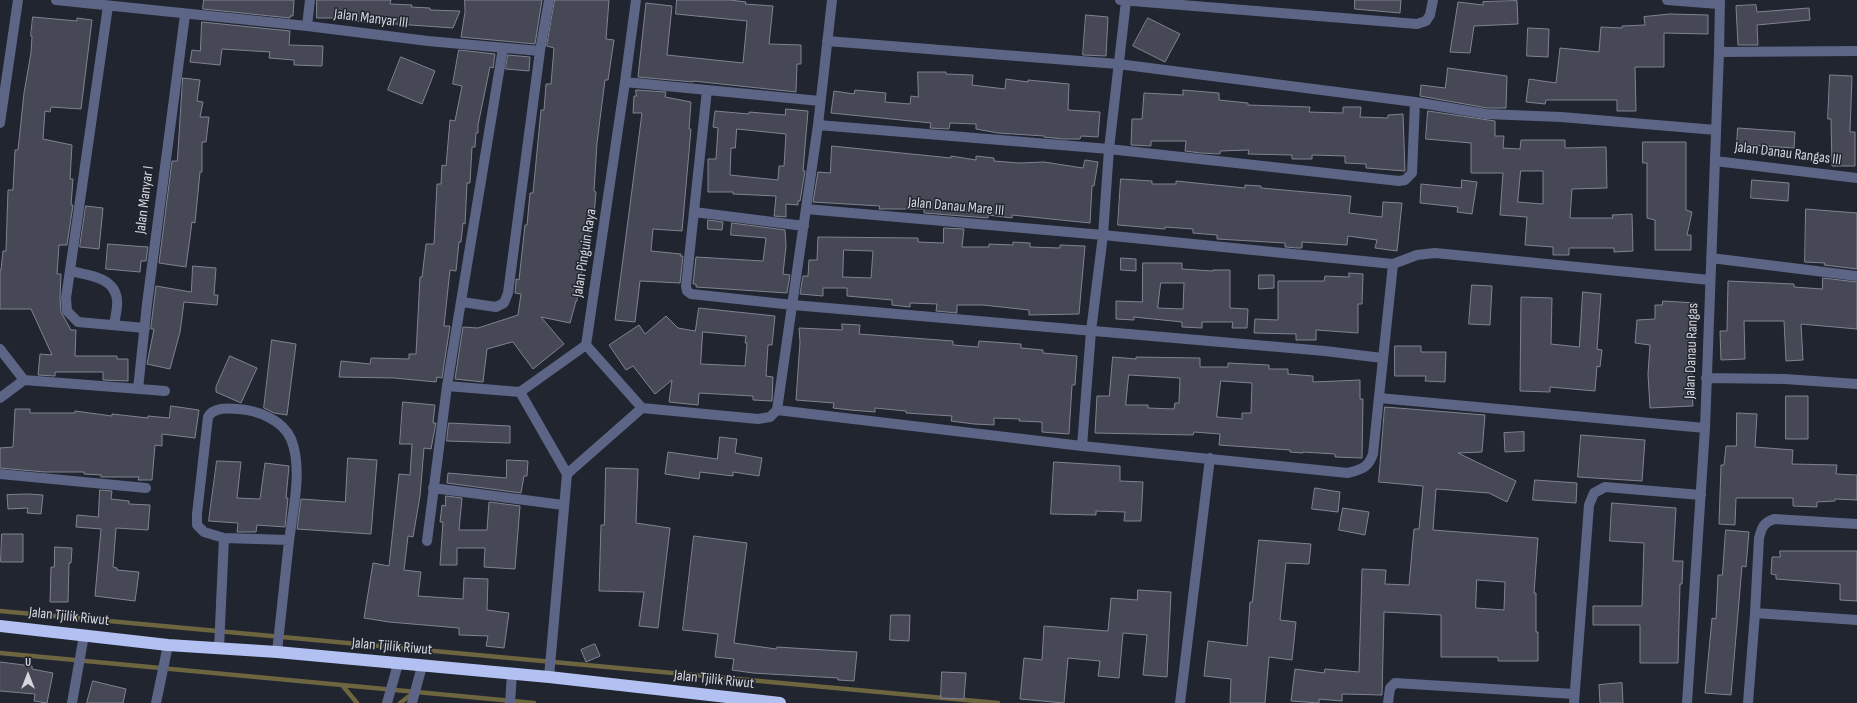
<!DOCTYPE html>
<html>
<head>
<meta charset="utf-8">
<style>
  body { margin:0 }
  #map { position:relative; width:1857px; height:703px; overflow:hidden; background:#21252f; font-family:"Sofia Sans Condensed",sans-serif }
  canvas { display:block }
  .north { position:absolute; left:8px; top:655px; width:40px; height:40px; -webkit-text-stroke:3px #21252f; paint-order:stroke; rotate:0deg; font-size:11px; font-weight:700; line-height:16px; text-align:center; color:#d5d7de }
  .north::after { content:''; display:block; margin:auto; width:14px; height:18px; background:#d5d7de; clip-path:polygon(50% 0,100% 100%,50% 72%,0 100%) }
</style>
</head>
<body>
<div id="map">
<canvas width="1857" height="703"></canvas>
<div class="north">U</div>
</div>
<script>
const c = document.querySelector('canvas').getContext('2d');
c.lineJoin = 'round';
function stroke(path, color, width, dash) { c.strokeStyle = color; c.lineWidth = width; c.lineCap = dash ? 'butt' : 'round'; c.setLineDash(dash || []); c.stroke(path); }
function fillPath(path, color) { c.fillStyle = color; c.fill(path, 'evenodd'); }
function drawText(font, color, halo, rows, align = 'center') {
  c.font = font + ' "Sofia Sans Condensed",sans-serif'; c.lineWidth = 3; c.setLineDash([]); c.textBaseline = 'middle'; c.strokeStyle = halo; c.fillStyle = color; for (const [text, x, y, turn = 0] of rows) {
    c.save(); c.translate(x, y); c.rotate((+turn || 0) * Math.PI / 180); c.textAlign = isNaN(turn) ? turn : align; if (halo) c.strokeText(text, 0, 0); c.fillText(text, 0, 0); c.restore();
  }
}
stroke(new Path2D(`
  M 0,611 L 998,703
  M 0,653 L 534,703
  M 342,685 L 357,703
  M 400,703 L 412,694`), '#6c653f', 4.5);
const building = new Path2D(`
  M 204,0 L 294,0 L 293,16 L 290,16 L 290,18 L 203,9 Z
  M 317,0 L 391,0 L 390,4 L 412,5 L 411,7 L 430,8 L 430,10 L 460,11 L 453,28 L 353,21 L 353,18 L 317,18 Z
  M 465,0 L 542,0 L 535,44 L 461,37 L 465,12 Z
  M 555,0 L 609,0 L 606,39 L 614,40 L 608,80 L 605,80 L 597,143 L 594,191 L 596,192 L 594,215 L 592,215 L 591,228 L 589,228 L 588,247 L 583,246 L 581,280 L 578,280 L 577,301 L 576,301 L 570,323 L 541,317 L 564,344 L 533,369 L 513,342 L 512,342 L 487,349 L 483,382 L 455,379 L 463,327 L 478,328 L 518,315 L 521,294 L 515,293 L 516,282 L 516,279 L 519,280 L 525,225 L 527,225 L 530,193 L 533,193 L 541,110 L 544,110 L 546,84 L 551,84 L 554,48 L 547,46 Z
  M 677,0 L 730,0 L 746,2 L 745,4 L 773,6 L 769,44 L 801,45 L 801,64 L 797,64 L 796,92 L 693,81 L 693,82 L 638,77 L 646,3 L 672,6 L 667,55 L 743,63 L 747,21 L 676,14 Z
  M 1355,0 L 1401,0 L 1400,13 L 1355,9 Z
  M 1517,1 L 1518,24 L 1474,26 L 1470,53 L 1450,52 L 1458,2 L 1483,5 L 1483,2 Z
  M 1756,5 L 1757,12 L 1809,8 L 1810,20 L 1757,25 L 1758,45 L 1738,45 L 1736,6 Z
  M 1670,14 L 1708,15 L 1708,34 L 1664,33 L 1664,67 L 1635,67 L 1636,111 L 1617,111 L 1617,100 L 1546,100 L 1545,104 L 1526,102 L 1529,79 L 1556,83 L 1560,48 L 1599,52 L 1601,27 L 1622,28 L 1622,26 L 1645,25 L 1644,17 Z
  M 1086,15 L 1108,17 L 1106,56 L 1083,55 Z
  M 33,17 L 77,21 L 77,18 L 92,20 L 81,109 L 51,107 L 50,112 L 45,111 L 43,139 L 72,145 L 70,179 L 73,179 L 71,205 L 73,205 L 67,245 L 59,245 L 57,274 L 61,274 L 60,298 L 61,312 L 71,330 L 76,330 L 75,356 L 117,356 L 117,359 L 128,359 L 128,381 L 103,380 L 103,372 L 55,372 L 55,376 L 38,375 L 40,354 L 52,355 L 31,309 L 0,309 L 0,270 L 1,270 L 3,251 L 6,251 L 8,190 L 13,190 L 15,150 L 18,150 L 24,93 L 31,53 L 32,36 L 31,36 Z
  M 1148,18 L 1180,34 L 1165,62 L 1133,46 Z
  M 202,22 L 290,31 L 289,45 L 323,46 L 322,66 L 294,65 L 294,60 L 269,58 L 270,52 L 222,49 L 220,65 L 190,62 L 192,50 L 200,51 Z
  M 1528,28 L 1549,29 L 1548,57 L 1527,56 Z
  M 459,50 L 495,54 L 493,68 L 490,67 L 478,125 L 478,133 L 476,133 L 475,147 L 472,147 L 470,183 L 467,183 L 465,224 L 463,223 L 461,242 L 459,242 L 456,271 L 450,270 L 444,326 L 450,326 L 442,378 L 437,377 L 436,382 L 394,378 L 339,377 L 341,361 L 370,364 L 371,358 L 409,359 L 409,354 L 416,354 L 420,277 L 422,277 L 426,244 L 434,244 L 437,184 L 441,184 L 442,165 L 446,166 L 450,120 L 455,121 L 462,86 L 453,84 Z
  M 508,55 L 530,57 L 529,71 L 506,69 Z
  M 401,57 L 435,71 L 422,104 L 388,90 Z
  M 1448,68 L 1507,76 L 1506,108 L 1487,108 L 1420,96 L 1421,85 L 1445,88 Z
  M 918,72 L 946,72 L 946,74 L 973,75 L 972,85 L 1005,89 L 1006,79 L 1028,82 L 1028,80 L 1069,84 L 1068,110 L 1100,112 L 1098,137 L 1081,136 L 1080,139 L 1063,139 L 1044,137 L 1044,136 L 998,133 L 976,129 L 976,124 L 950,123 L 949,129 L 930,128 L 931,123 L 831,113 L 834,91 L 854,94 L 855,90 L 886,93 L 885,102 L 910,104 L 911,96 L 918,97 Z
  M 1830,75 L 1852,76 L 1850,132 L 1855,132 L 1855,166 L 1832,166 L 1831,119 L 1828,119 Z
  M 183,78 L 200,80 L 197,101 L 203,102 L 200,117 L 209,117 L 206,142 L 202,142 L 202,172 L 200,172 L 195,223 L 192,222 L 186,267 L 159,263 L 172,161 L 177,161 Z
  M 636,90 L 666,92 L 665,97 L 691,102 L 689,129 L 691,129 L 682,231 L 653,229 L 651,251 L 681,254 L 680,256 L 683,256 L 680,283 L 640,281 L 635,322 L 615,320 L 642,113 L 633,113 L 634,96 L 636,96 Z
  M 1183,90 L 1219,93 L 1219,100 L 1248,103 L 1248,105 L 1310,107 L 1309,112 L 1343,113 L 1343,107 L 1361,107 L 1360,117 L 1388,118 L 1388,115 L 1403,114 L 1405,171 L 1366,168 L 1366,164 L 1345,163 L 1345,156 L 1312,155 L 1312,159 L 1292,159 L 1292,155 L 1248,154 L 1249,150 L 1220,151 L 1220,154 L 1201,153 L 1185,151 L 1186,141 L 1151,141 L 1151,146 L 1131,145 L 1132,119 L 1142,119 L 1144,93 L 1183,95 Z
  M 786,109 L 808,111 L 803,171 L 805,171 L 800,201 L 798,201 L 798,205 L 786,204 L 786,217 L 774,216 L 776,196 L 733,194 L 733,192 L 708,192 L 708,159 L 716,159 L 718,128 L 713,127 L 715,111 L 749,114 L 749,112 L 785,115 ZM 737,129 L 786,134 L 784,166 L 779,166 L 778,180 L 730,175 L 731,148 L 735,148 Z
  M 1428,111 L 1495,121 L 1495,136 L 1504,136 L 1503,148 L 1520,149 L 1521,140 L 1565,140 L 1565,148 L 1606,147 L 1607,188 L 1572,189 L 1570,218 L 1613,218 L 1612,215 L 1632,214 L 1633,251 L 1614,252 L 1614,248 L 1569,248 L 1569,255 L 1553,255 L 1553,247 L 1525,245 L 1527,217 L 1500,215 L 1503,173 L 1471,173 L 1471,143 L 1426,139 ZM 1521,171 L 1543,171 L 1543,204 L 1518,202 Z
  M 1738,128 L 1795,132 L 1794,148 L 1737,144 Z
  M 1643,142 L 1686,142 L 1686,210 L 1692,212 L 1687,235 L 1691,235 L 1691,250 L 1655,250 L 1655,220 L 1647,218 L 1647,163 L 1643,163 Z
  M 832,146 L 951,158 L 951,156 L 976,160 L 976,156 L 994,158 L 994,161 L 1020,163 L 1044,162 L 1083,168 L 1085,160 L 1098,162 L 1094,186 L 1092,186 L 1090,223 L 1012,215 L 1012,218 L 988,215 L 988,218 L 924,213 L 924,209 L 879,209 L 880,206 L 813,202 L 818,172 L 830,173 Z
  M 1121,179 L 1152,181 L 1152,184 L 1176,184 L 1176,181 L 1245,188 L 1245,185 L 1261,186 L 1261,188 L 1351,196 L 1349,213 L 1382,217 L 1383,202 L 1402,203 L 1397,251 L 1375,248 L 1377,240 L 1348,236 L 1347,245 L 1302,242 L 1302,248 L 1298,248 L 1285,247 L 1285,243 L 1217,239 L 1217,235 L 1193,233 L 1193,229 L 1165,227 L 1165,229 L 1153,228 L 1118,225 Z
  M 1462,180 L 1477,182 L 1472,214 L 1457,212 L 1458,207 L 1420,203 L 1421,184 L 1461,188 Z
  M 1752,180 L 1789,183 L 1788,201 L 1751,198 Z
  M 86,206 L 103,208 L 99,249 L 80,247 Z
  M 1806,209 L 1857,213 L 1857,269 L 1824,265 L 1825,263 L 1805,262 Z
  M 708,220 L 723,222 L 722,230 L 708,229 Z
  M 732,223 L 785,230 L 786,246 L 783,274 L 790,275 L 787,293 L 696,287 L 696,284 L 693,284 L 696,257 L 763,261 L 766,238 L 731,235 Z
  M 944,228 L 964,229 L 962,247 L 989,247 L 989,244 L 1013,245 L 1013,242 L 1030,243 L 1030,247 L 1060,248 L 1060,245 L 1085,246 L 1079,314 L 1029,315 L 1029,310 L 983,305 L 957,305 L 957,313 L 936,311 L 937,304 L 910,303 L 910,307 L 892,305 L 892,300 L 847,296 L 847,288 L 823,288 L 823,296 L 800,294 L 803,276 L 808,276 L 809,260 L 817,260 L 818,237 L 918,238 L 918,242 L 943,243 ZM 844,250 L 873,251 L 871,278 L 843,277 Z
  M 108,244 L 148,247 L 146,261 L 141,261 L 140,272 L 106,269 Z
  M 1121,258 L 1136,259 L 1136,271 L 1121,270 Z
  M 1143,263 L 1182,263 L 1182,269 L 1213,271 L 1213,270 L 1230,270 L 1230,308 L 1248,309 L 1247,328 L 1232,328 L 1233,322 L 1202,322 L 1202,328 L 1182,327 L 1182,322 L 1134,317 L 1134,320 L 1116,319 L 1116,301 L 1142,302 ZM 1161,283 L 1184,283 L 1183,309 L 1158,308 Z
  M 193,266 L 216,268 L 214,295 L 218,295 L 217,305 L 184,302 L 180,332 L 170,369 L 147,364 L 154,329 L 151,329 L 151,326 L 156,286 L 191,292 Z
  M 1349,273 L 1363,274 L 1362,304 L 1358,304 L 1358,333 L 1316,330 L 1316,340 L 1296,340 L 1296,334 L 1254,333 L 1255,319 L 1278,320 L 1278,281 L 1324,281 L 1325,276 L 1349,277 Z
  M 1259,275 L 1274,275 L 1274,288 L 1259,289 Z
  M 1823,278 L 1857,282 L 1857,329 L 1801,324 L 1803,360 L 1786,361 L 1784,321 L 1744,321 L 1745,359 L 1721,360 L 1720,331 L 1727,331 L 1728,281 L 1794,284 L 1794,287 L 1822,289 Z
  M 1472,285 L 1492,286 L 1490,325 L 1469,324 Z
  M 1583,292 L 1601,294 L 1597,349 L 1602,350 L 1600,367 L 1597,366 L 1595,391 L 1550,387 L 1550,392 L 1520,391 L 1521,297 L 1552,298 L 1551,344 L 1579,347 Z
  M 1663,301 L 1696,303 L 1691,391 L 1692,391 L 1693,406 L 1650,408 L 1648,374 L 1650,345 L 1635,343 L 1637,320 L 1655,319 L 1655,305 L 1662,305 Z
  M 699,308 L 775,316 L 772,345 L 768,345 L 766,376 L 773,377 L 772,401 L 753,400 L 753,396 L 699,393 L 698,405 L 669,402 L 672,380 L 655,394 L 633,366 L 626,370 L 609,345 L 639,325 L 645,334 L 666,316 L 678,328 L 695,331 ZM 703,332 L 746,336 L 745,343 L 747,343 L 745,366 L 701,364 Z
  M 842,324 L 860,325 L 859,334 L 953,341 L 953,345 L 978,347 L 979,341 L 1021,344 L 1021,348 L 1043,350 L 1043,353 L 1077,356 L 1075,385 L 1072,385 L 1069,434 L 1042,432 L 1042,422 L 1019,421 L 1020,419 L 994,418 L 994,425 L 974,424 L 951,421 L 952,416 L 906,413 L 906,411 L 875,408 L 875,412 L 850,410 L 833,408 L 834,403 L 796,400 L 800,342 L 799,328 L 842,330 Z
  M 272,340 L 296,344 L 287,415 L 274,413 L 264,408 Z
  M 1395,346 L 1421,346 L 1421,352 L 1446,352 L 1445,382 L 1425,381 L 1426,376 L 1395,376 Z
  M 230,356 L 257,368 L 241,403 L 216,392 L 216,387 Z
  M 1113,357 L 1136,359 L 1136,357 L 1200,358 L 1200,367 L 1228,367 L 1228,363 L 1269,365 L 1269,369 L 1288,369 L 1288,374 L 1313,376 L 1313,382 L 1360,380 L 1360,399 L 1363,399 L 1362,458 L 1335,457 L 1335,454 L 1303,452 L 1303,453 L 1290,452 L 1290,450 L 1219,445 L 1220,434 L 1194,432 L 1193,435 L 1095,433 L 1097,396 L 1109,396 ZM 1129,375 L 1180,378 L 1179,403 L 1175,403 L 1174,409 L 1148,408 L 1148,405 L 1126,405 ZM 1221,381 L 1252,383 L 1251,413 L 1242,413 L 1242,419 L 1217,417 Z
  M 1786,396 L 1808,396 L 1808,439 L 1786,439 Z
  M 403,402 L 435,405 L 433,423 L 436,423 L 431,449 L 424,448 L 420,496 L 413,537 L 408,536 L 404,570 L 421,572 L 418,596 L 463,599 L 464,578 L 488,579 L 487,610 L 509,613 L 504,648 L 486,646 L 488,636 L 459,635 L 459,628 L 389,622 L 364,618 L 373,563 L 389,566 L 399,474 L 410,475 L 412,444 L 400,444 Z
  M 171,406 L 199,410 L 195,438 L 162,434 L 162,446 L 155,445 L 152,480 L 138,480 L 139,477 L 101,477 L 101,475 L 84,474 L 84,472 L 45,472 L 0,468 L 0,448 L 13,447 L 15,409 L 30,409 L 30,413 L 75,413 L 75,411 L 112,416 L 112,414 L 148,418 L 148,416 L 169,418 Z
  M 1385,407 L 1485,415 L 1482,452 L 1458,453 L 1516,481 L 1507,502 L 1489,493 L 1436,489 L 1433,530 L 1538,538 L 1534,593 L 1536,593 L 1536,632 L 1538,632 L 1538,661 L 1498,661 L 1498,657 L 1441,657 L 1441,615 L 1384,612 L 1382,695 L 1342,694 L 1342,701 L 1319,699 L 1319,703 L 1291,701 L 1295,669 L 1324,673 L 1325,669 L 1359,672 L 1362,569 L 1386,570 L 1385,584 L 1409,585 L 1414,529 L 1419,529 L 1423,486 L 1379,482 ZM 1477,580 L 1505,582 L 1504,610 L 1476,608 Z
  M 1737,413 L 1757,414 L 1755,447 L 1793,450 L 1792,464 L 1837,465 L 1836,474 L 1857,475 L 1857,500 L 1835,499 L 1835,501 L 1817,502 L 1817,507 L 1793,506 L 1793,498 L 1736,498 L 1735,525 L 1719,524 L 1721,465 L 1724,465 L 1726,446 L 1736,446 Z
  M 449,423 L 510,426 L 510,443 L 447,441 Z
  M 1524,432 L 1524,451 L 1505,452 L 1504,433 Z
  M 1581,435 L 1645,440 L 1642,481 L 1578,477 Z
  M 720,437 L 737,439 L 735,453 L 762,458 L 759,476 L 733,472 L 733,476 L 700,472 L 699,479 L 665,474 L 668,452 L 717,459 Z
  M 348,458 L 377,460 L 371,534 L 297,529 L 301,499 L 345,502 Z
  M 507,460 L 528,461 L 527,476 L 524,476 L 521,493 L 447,483 L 448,473 L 506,478 Z
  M 217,461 L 241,462 L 237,498 L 260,499 L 265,463 L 289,466 L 286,498 L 288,498 L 285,527 L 257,525 L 256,532 L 237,532 L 238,523 L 209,521 Z
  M 1054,462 L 1120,466 L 1120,481 L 1143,482 L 1141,521 L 1124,521 L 1125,512 L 1096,511 L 1096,515 L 1051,514 Z
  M 606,468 L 638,469 L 636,523 L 670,528 L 658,628 L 639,626 L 644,592 L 599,591 L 601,525 L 604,525 Z
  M 1535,480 L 1577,483 L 1576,503 L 1533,500 Z
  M 1315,488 L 1340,492 L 1338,512 L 1312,509 Z
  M 100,490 L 112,491 L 111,499 L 129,501 L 129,504 L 150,505 L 148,530 L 116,528 L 113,567 L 117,568 L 117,570 L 139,572 L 135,601 L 95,596 L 101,529 L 76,527 L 77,515 L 98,517 Z
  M 29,494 L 43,495 L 41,514 L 27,513 L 28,508 L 8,509 L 7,495 Z
  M 446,496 L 462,498 L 459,530 L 487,530 L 489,502 L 520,506 L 515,569 L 484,567 L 485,548 L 457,548 L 457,565 L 440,565 L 443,522 L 440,522 L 442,505 L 445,506 Z
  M 1612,503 L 1676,508 L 1673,561 L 1683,561 L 1682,584 L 1680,584 L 1678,663 L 1640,663 L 1640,625 L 1593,625 L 1593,606 L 1642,606 L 1644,543 L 1610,541 Z
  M 1343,508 L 1369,512 L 1365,535 L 1339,530 Z
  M 1726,530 L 1749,532 L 1746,567 L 1742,566 L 1731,695 L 1705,693 L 1712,618 L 1716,619 L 1718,575 L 1722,575 Z
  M 2,534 L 23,534 L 23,562 L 1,562 Z
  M 694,536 L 747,543 L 734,643 L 776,649 L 777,647 L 857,652 L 854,681 L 838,680 L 838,678 L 753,673 L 732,670 L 734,659 L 715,657 L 718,634 L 683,630 Z
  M 1259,540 L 1311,544 L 1309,564 L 1286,563 L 1280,620 L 1296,622 L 1292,660 L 1269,657 L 1265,703 L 1230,703 L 1231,679 L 1204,676 L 1208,641 L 1247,646 L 1250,602 L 1252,602 Z
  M 55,547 L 72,548 L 71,563 L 69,563 L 68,602 L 50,602 L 51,567 L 54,567 Z
  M 1780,551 L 1857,551 L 1857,601 L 1840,600 L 1840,584 L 1776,579 L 1776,575 L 1771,574 L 1772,557 L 1780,557 Z
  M 1138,590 L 1171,592 L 1167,677 L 1143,675 L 1147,635 L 1123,633 L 1119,678 L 1098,676 L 1100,661 L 1068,658 L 1064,703 L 1020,699 L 1024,658 L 1042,660 L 1044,626 L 1108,631 L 1111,598 L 1137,600 Z
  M 891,615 L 910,615 L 909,641 L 890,640 Z
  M 595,644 L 600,656 L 586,662 L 581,650 Z
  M 0,662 L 32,666 L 32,669 L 53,673 L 47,703 L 34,701 L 35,694 L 0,691 Z
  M 942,672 L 966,673 L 964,699 L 941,698 Z
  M 93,681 L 126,689 L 123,703 L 87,703 Z
  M 1622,683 L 1623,703 L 1600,703 L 1599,685 Z`);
fillPath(building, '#464955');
stroke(building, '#7f8390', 1);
stroke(new Path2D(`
  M 56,0 L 307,26 L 428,41 L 540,51
  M 1120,0 L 1417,24 L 1426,21 L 1430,15 L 1433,0
  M 1667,0 L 1719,4
  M 108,6 L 66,298 L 67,311 L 78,322 L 145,328
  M 307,26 L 310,0
  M 827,41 L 1118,64 L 1415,102 L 1486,114 L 1561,117 L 1716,130
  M 1719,52 L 1857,51
  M 625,82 L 636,0
  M 707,90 L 686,286 L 687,291 L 691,294 L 793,305 L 1325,351 L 1382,358
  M 0,123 L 18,0
  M 818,125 L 1109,149 L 1399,181 L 1405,180 L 1412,173 L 1415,102
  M 1715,161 L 1857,178
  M 806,209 L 1103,235 L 1393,264 L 1417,255 L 1435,253 L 1710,280
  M 694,212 L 804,226
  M 1711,258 L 1857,276
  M 70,271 C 88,275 115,277 117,300 C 118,308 115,317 114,325
  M 462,302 L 496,307 L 504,303 L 508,293 L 540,51 L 549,0
  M 0,349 L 24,380
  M 1706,378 L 1785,379 L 1857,384
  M 447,386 L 520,392 L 567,474 L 549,677
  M 138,389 L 147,304 L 185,15
  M 520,392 L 586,345
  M 0,398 L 24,380 L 165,391
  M 1379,398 L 1705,428
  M 642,408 L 586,345 L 625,82 L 820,101
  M 777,410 L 1082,446 L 1348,473 C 1362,469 1368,468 1373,454 L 1393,264
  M 1082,446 L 1091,331 L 1103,235 L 1109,149 L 1126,1
  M 0,474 L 146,488
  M 567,474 L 642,408 L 758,419 L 770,417 L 777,410 L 818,125 L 832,0
  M 433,488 L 563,505
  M 224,538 L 289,540
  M 427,541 L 447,386 L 503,48
  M 1755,613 L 1857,620
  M 219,648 L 224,538 L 204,532 L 197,525 L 197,514 L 208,417 C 213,407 228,408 238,409 C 257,410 283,420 291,439 C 303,468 293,510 289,541 C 285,578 281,615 277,652
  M 72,703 L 84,635
  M 156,703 L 168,645
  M 387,703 L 398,664
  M 412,703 L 422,666
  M 510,703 L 512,674
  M 1180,703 L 1210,458
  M 1388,703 L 1390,688 L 1395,683 L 1574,694
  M 1574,703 L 1589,505 L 1594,493 L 1605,487 L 1701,495
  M 1687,703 L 1705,428 L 1719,52 L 1720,0
  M 1748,703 L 1755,613 L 1759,538 C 1762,527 1763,523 1774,519 L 1857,524`), '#5c6585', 10);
stroke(new Path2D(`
  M 0,626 L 168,645 L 277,652 L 549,677 L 780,703`), '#b2c1f1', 12);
drawText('15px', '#d5d7de', '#21252f', [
  ["Jalan Manyar III",371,19,7],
  ["Jalan Danau Rangas III",1788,154,7],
  ["Jalan Manyar I",145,200,-83],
  ["Jalan Danau Mare III",956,207,5],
  ["Jalan Pinguin Raya",585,253,-81],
  ["Jalan Danau Rangas",1692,351,-88],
  ["Jalan Tjilik Riwut",69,617,6],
  ["Jalan Tjilik Riwut",392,647,5],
  ["Jalan Tjilik Riwut",714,680,6]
]);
</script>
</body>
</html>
